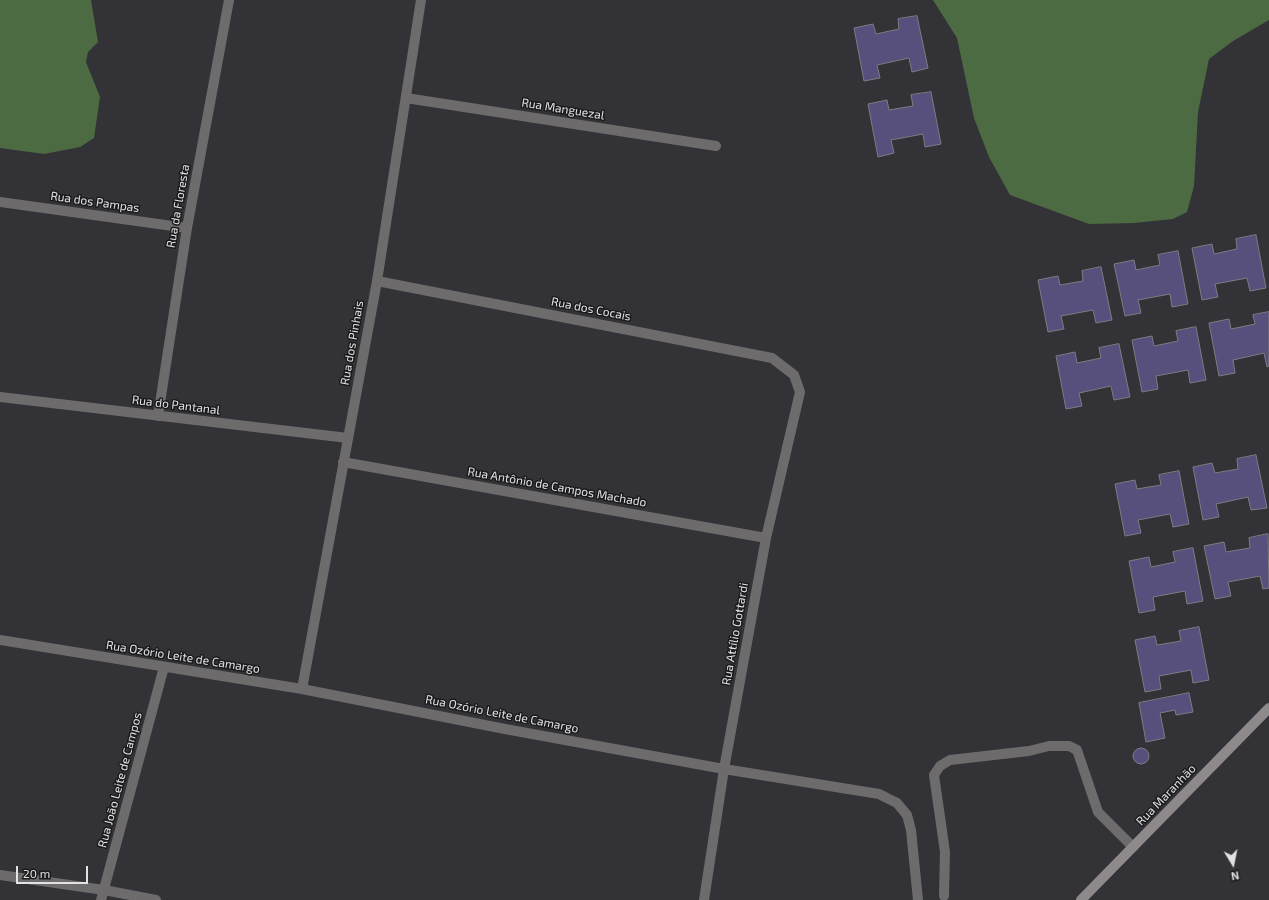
<!DOCTYPE html>
<html>
<head>
<meta charset="utf-8">
<style>
  body { margin:0 }
  #map { position:relative; width:1269px; height:900px; overflow:hidden; background:#333237; font-family:"Exo 2",sans-serif }
  canvas { display:block }
  .north { position:absolute; left:1213px; top:844px; width:40px; height:40px; -webkit-text-stroke:3px #1b1b1d; paint-order:stroke; rotate:170deg; font-size:11px; font-weight:700; line-height:16px; text-align:center; color:#e2e2e5 }
  .north::after { content:''; display:block; margin:auto; width:14px; height:18px; background:#e2e2e5; clip-path:polygon(50% 0,100% 100%,50% 72%,0 100%) }
  .scale { position:absolute; left:16px; top:866px; width:72px; height:18px; box-sizing:border-box; border:2px solid #e2e2e5; border-top:0; padding-left:5px; font-size:12px; line-height:14px; white-space:nowrap; color:#e2e2e5; -webkit-text-stroke:3px #1b1b1d; paint-order:stroke }
</style>
</head>
<body>
<div id="map">
<canvas width="1269" height="900"></canvas>
<div class="north">N</div>
<div class="scale">20 m</div>
</div>
<script>
const c = document.querySelector('canvas').getContext('2d');
c.lineJoin = 'round';
function fillPath(path, color) { c.fillStyle = color; c.fill(path, 'evenodd'); }
function stroke(path, color, width, dash) { c.strokeStyle = color; c.lineWidth = width; c.lineCap = dash ? 'butt' : 'round'; c.setLineDash(dash || []); c.stroke(path); }
function drawText(font, color, halo, rows, align = 'center') {
  c.font = font + ' "Exo 2",sans-serif'; c.lineWidth = 3; c.setLineDash([]); c.textBaseline = 'middle'; c.strokeStyle = halo; c.fillStyle = color; for (const [text, x, y, turn = 0] of rows) {
    c.save(); c.translate(x, y); c.rotate((+turn || 0) * Math.PI / 180); c.textAlign = isNaN(turn) ? turn : align; if (halo) c.strokeText(text, 0, 0); c.fillText(text, 0, 0); c.restore();
  }
}
fillPath(new Path2D(`
  M 0,0 L 91,0 L 98,42 L 88,52 L 86,62 L 100,97 L 94,138 L 80,147 L 44,154 L 0,148 Z
  M 933,0 L 1269,0 L 1269,20 L 1233,41 L 1209,59 L 1198,112 L 1194,186 L 1187,212 L 1173,219 L 1134,223 L 1089,224 L 1010,195 L 989,157 L 974,118 L 957,38 Z`), '#4d6b42');
const building = new Path2D(`
  M 917,16 L 928,68 L 912,72 L 909,58 L 877,65 L 880,78 L 864,81 L 854,28 L 873,24 L 876,34 L 899,29 L 898,19 Z
  M 931,92 L 941,144 L 925,147 L 923,134 L 891,140 L 894,153 L 878,157 L 868,104 L 887,100 L 889,110 L 913,106 L 911,95 Z
  M 1256,235 L 1266,288 L 1250,291 L 1247,278 L 1215,284 L 1218,297 L 1202,300 L 1192,248 L 1212,244 L 1214,254 L 1237,249 L 1236,239 Z
  M 1178,251 L 1188,304 L 1172,307 L 1170,294 L 1138,300 L 1141,313 L 1125,316 L 1114,264 L 1134,260 L 1136,270 L 1160,265 L 1158,255 Z
  M 1101,267 L 1112,320 L 1096,323 L 1093,310 L 1061,316 L 1064,329 L 1048,332 L 1038,280 L 1058,276 L 1060,285 L 1083,281 L 1082,271 Z
  M 1269,312 L 1269,366 L 1267,367 L 1264,353 L 1233,360 L 1235,373 L 1219,376 L 1209,323 L 1229,319 L 1231,329 L 1255,324 L 1253,315 Z
  M 1196,327 L 1206,380 L 1190,383 L 1188,370 L 1156,376 L 1158,389 L 1142,392 L 1132,340 L 1152,336 L 1154,346 L 1178,341 L 1176,331 Z
  M 1119,344 L 1130,397 L 1114,400 L 1111,386 L 1079,393 L 1082,406 L 1066,409 L 1056,356 L 1075,352 L 1077,363 L 1101,358 L 1099,348 Z
  M 1256,455 L 1267,508 L 1251,510 L 1248,497 L 1216,504 L 1219,517 L 1203,520 L 1193,467 L 1212,463 L 1215,473 L 1238,469 L 1237,459 Z
  M 1179,471 L 1189,524 L 1173,527 L 1170,514 L 1138,520 L 1141,533 L 1125,536 L 1115,484 L 1135,480 L 1137,489 L 1161,485 L 1159,475 Z
  M 1268,534 L 1269,588 L 1263,589 L 1260,576 L 1228,582 L 1231,596 L 1215,599 L 1204,546 L 1224,542 L 1226,552 L 1250,548 L 1249,538 Z
  M 1193,548 L 1203,601 L 1187,604 L 1185,591 L 1153,597 L 1155,610 L 1139,613 L 1129,561 L 1149,557 L 1151,567 L 1175,562 L 1173,552 Z
  M 1199,627 L 1209,680 L 1193,683 L 1191,670 L 1159,676 L 1161,689 L 1145,692 L 1135,640 L 1155,636 L 1157,645 L 1181,641 L 1179,631 Z
  M 1189,693 L 1193,712 L 1176,715 L 1175,710 L 1160,713 L 1165,738 L 1146,742 L 1139,703 Z
  M1133 756a8 8 0 1 1 16 0a8 8 0 1 1-16 0Z`);
fillPath(building, '#574f7c');
stroke(building, '#7d7c82', 1);
stroke(new Path2D(`
  M 944,896 L 945,852 L 934,775 L 940,766 L 950,760 L 1029,751 L 1049,746 L 1069,746 L 1077,750 L 1098,812 L 1133,847`), '#6d6b6b', 10);
stroke(new Path2D(`
  M 406,98 L 716,146
  M 0,202 L 187,228
  M 377,281 L 772,358 L 794,375 L 800,392 L 766,538 L 724,769 L 704,900
  M 0,397 L 348,438
  M 158,416 L 187,228 L 229,0
  M 343,462 L 766,538
  M 0,640 L 302,689 L 505,729 L 724,769 L 879,794 L 897,803 L 907,815 L 911,830 L 918,900
  M 302,689 L 377,281 L 421,0
  M 0,875 L 104,890 L 156,900
  M 101,900 L 164,667`), '#6d6b6b', 10);
stroke(new Path2D(`
  M 1081,900 L 1269,708`), '#8e898b', 10);
drawText('12px', '#e2e2e5', '#1b1b1d', [
  ["Rua Manguezal",563,109,9],
  ["Rua dos Pampas",95,202,8],
  ["Rua da Floresta",178,206,-80],
  ["Rua dos Cocais",591,309,11],
  ["Rua dos Pinhais",352,343,-80],
  ["Rua do Pantanal",176,405,7],
  ["Rua Antônio de Campos Machado",557,487,10],
  ["Rua Attílio Gottardi",735,634,-80],
  ["Rua Ozório Leite de Camargo",183,657,9],
  ["Rua Ozório Leite de Camargo",502,714,11],
  ["Rua João Leite de Campos",120,780,-75],
  ["Rua Maranhão",1166,795,-46]
]);
</script>
</body>
</html>
